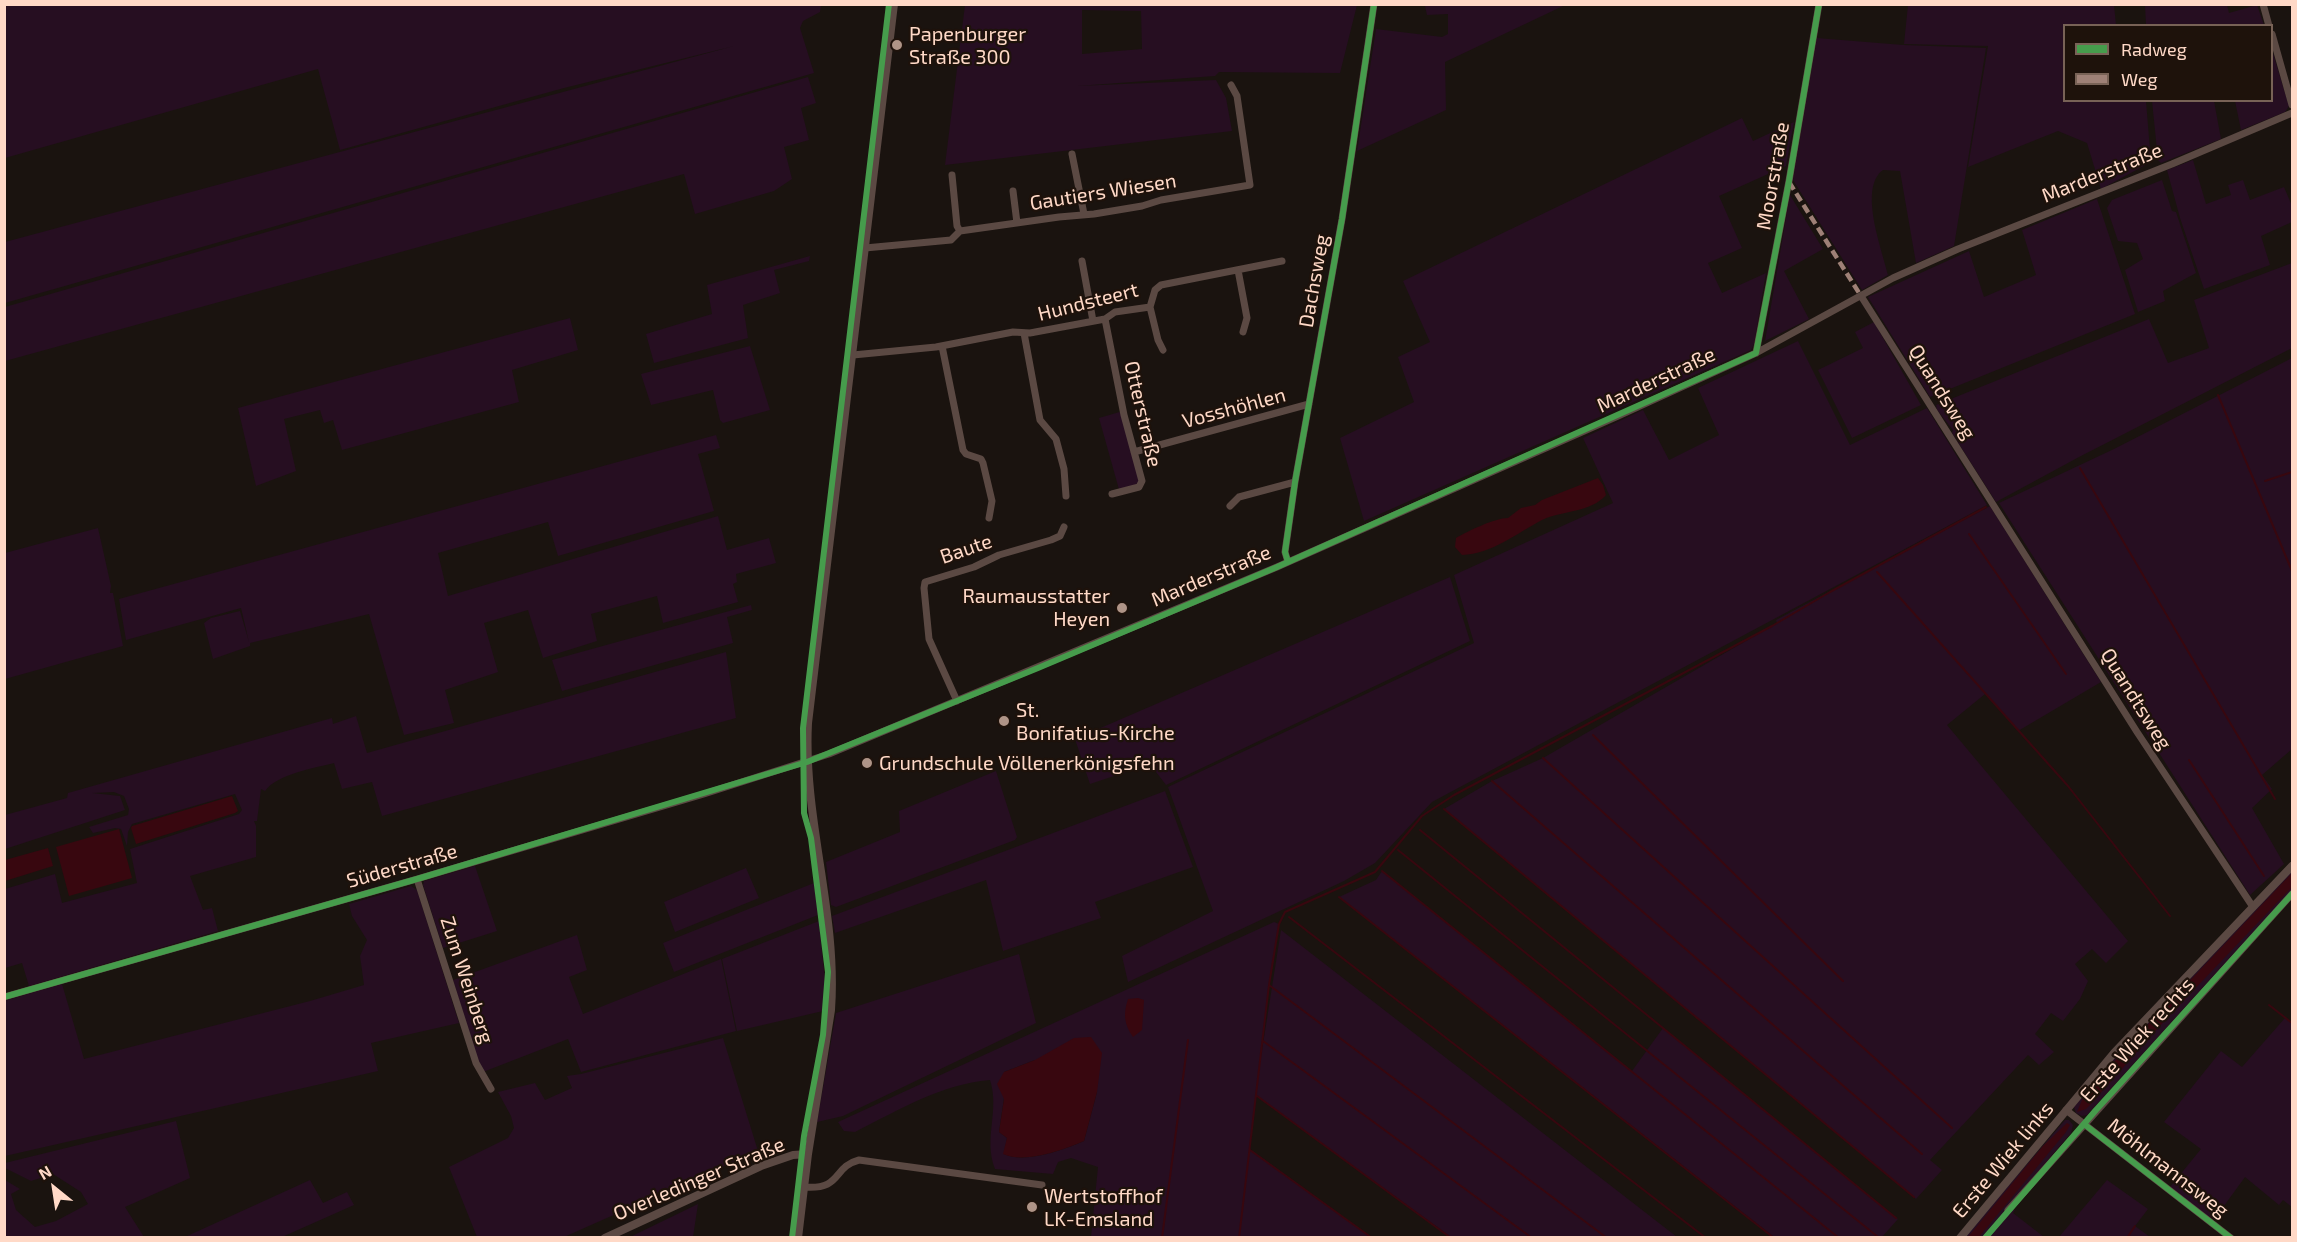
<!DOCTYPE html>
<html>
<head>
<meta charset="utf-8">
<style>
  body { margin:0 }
  #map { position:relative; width:2297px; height:1242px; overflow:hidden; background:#1a130f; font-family:"Exo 2",sans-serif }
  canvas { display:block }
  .frame { position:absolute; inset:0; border:6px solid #ffd9c7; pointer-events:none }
  .legend { position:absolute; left:2063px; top:24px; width:210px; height:78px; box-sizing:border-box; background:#1e120b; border:2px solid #786256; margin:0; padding:8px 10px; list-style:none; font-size:18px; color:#ffd9c7 }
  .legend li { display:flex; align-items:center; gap:12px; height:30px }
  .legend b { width:30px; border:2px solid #786256 }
  .north { position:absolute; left:24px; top:1158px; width:60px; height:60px; -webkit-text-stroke:4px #1e120b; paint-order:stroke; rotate:330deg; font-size:16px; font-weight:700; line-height:24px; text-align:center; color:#ffd9c7 }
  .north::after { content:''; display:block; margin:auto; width:21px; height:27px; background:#ffd9c7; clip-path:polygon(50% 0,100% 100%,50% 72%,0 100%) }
</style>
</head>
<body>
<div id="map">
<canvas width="2297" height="1242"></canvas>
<div class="frame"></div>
<ul class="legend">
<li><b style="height:8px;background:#469c4c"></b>Radweg</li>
<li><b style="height:8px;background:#9e8076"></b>Weg</li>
</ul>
<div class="north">N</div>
</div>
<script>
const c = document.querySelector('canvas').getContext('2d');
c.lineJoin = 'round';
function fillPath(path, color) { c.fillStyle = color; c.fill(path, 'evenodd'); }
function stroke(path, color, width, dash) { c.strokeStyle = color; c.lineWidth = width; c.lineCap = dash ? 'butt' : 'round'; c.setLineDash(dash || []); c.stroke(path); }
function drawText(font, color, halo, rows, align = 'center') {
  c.font = font + ' "Exo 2",sans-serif'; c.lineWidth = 4.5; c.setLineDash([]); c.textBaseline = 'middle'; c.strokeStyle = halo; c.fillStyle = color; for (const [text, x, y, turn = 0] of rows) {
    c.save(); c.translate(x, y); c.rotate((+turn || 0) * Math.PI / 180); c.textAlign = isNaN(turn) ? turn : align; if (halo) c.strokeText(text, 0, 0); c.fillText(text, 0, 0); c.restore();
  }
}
fillPath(new Path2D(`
  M 5,4 L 821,4 L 821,5 L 820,12 L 803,21 L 800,28 L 814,73 L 5,303 L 5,242 L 734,46 L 564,88 L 340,150 L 318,69 L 5,158 Z
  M 965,5 L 965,4 L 1357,5 L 1340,73 L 1219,72 L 1215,76 L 1077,86 L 1216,80 L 1226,98 L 1232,131 L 945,165 ZM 1082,10 L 1141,11 L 1142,49 L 1082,54 Z
  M 1414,5 L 1563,4 L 1563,6 L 1445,62 L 1446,110 L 1357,151 L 1376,29 L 1442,37 L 1448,34 L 1448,14 L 1427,15 L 1425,6 L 1415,6 Z
  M 1908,5 L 2114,5 L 2116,25 L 2064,26 L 2064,100 L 2146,101 L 2151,162 L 2101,189 L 2087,143 L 2058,131 L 1968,167 L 1988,46 L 1904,44 Z
  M 2145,5 L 2227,5 L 2229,13 L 2257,5 L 2264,25 L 2146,25 Z
  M 1817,38 L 1903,45 L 1986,48 L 1954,246 L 1916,263 L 1900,171 L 1883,170 C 1858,188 1882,249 1888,275 L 1862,290 L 1793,180 Z
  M 2272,50 L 2289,106 L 2285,112 L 2241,130 L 2235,101 L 2272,100 Z
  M 808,77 L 816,103 L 801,108 L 809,140 L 784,147 L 792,179 L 774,191 L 695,214 L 684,174 L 5,361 L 5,307 Z
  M 2152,101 L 2214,101 L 2221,139 L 2161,163 L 2158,160 Z
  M 1742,118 L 1753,141 L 1794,122 L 1786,166 L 1719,196 L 1742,248 L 1708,263 L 1722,293 L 1766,273 L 1754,344 L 1751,350 L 1364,521 L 1340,438 L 1414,402 L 1398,357 L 1430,342 L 1403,281 Z
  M 2193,160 L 2206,204 L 2231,195 L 2228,185 L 2243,180 L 2250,200 L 2284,187 L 2292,206 L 2292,222 L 2261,236 L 2270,265 L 2204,289 L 2180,218 L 2167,170 Z
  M 2162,180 L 2172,211 L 2176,212 L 2196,273 L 2163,291 L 2165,301 L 2138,312 L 2125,270 L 2143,259 L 2137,243 L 2118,241 L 2107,208 L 2112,200 Z
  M 1790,195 L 1823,249 L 1784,271 L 1809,319 L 1765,341 Z
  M 2097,199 L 2135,314 L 1930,397 L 1868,297 L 1969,251 L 1984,297 L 2036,275 L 2022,230 Z
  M 810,256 L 809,261 L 774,270 L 780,293 L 743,305 L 748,338 L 654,363 L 646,334 L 712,314 L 707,285 Z
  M 2292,263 L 2292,348 L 2079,457 L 1996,502 L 1952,433 L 1953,430 L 1937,410 L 1936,405 L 2149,319 L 2168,363 L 2209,348 L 2194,300 Z
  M 570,318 L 578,350 L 512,370 L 519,402 L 342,450 L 333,420 L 324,423 L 320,410 L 284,419 L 296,471 L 256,486 L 238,408 Z
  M 1874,322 L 1921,405 L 1852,438 L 1818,370 L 1863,348 L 1855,332 Z
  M 1798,341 L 1850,445 L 1927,408 L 1987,505 L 1432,802 L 1375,863 L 1344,881 L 1128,982 L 1122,956 L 1213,911 L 1168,787 L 1474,643 L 1454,575 L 1613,503 L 1583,438 L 1643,410 L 1669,460 L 1719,435 L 1698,388 Z
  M 750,346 L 770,410 L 723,423 L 720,420 L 713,390 L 651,405 L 641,374 Z
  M 2292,358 L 2292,749 L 2262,775 L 2272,789 L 2252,808 L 2284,864 L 2250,895 L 1999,503 L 2114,449 Z
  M 1123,411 L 1142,481 L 1120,493 L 1099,418 Z
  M 716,435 L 720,448 L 698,454 L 714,511 L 558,556 L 548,522 L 438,553 L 448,596 L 718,516 L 727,550 L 769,538 L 776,563 L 736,574 L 737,582 L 733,584 L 738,602 L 663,623 L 657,596 L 591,614 L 597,641 L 543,658 L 528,610 L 484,623 L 498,672 L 445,690 L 454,723 L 404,735 L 369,614 L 250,643 L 250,646 L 213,659 L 204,623 L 211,618 L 240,611 L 249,642 L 241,608 L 126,640 L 119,599 Z
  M 1990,506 L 2101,682 L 2018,731 L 1985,694 L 1947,725 L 2128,941 L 2106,963 L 2092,949 L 2075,964 L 2088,981 L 2080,999 L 2063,1021 L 2051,1013 L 2035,1034 L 2054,1052 L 2039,1065 L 2028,1055 L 1930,1160 L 1942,1170 L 1916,1199 L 1444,809 L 1492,781 L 1543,758 L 1777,623 L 1776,620 Z
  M 98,528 L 111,586 L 110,593 L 113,593 L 123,646 L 5,679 L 5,553 Z
  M 1450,577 L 1470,641 L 1166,785 L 1150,764 L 1090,784 L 1075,739 Z
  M 751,605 L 752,610 L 727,617 L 733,643 L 562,691 L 552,660 Z
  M 726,652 L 736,718 L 382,816 L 372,782 L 342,789 L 334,763 C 315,768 277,774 265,791 L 261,789 L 257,821 L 254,821 L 256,826 L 256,857 L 190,876 L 203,910 L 212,908 L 218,931 L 29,986 L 22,963 L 5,968 L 5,889 L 55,874 L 62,903 L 137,883 L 130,849 L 239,814 L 242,810 L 235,794 L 132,824 L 128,832 L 127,846 L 121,829 L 115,828 L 93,833 L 89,827 L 128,815 L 129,809 L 124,796 L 114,792 L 92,793 L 120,796 L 125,810 L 5,849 L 5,815 L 67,798 L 68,793 L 332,718 L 333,724 L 356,716 L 367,753 Z
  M 996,771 L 1017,837 L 1015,840 L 836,907 L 831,905 L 826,862 L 900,832 L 899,811 Z
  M 1165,791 L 1193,867 L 1095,902 L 1101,918 L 1003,951 L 986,880 L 835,933 L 832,916 Z
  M 475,866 L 497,931 L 443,948 L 423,885 L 424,881 Z
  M 746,868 L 759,898 L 675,932 L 664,902 Z
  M 2292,870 L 2292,890 L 2087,1115 L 2082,1116 L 2076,1113 L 2074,1107 L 2101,1072 Z
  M 1382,871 L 1632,1071 L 1663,1028 L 1898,1219 L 1882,1237 L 1774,1237 L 1339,897 L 1376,880 Z
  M 814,883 L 818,915 L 674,972 L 663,943 Z
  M 411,886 L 417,890 L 459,1023 L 371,1043 L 378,1071 L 5,1156 L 4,1001 L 62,984 L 84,1059 L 310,1001 L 364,985 L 360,956 L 367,940 L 352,916 L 349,904 Z
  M 819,921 L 825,982 L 823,1011 L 737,1031 L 722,959 Z
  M 1274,922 L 1279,924 L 1269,985 L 1259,1069 L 1281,930 L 1677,1237 L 1451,1237 L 1256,1096 L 1250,1149 L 1371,1237 L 1091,1237 L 1098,1167 L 1071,1158 L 1058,1162 L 1053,1174 L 995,1169 C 983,1138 1000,1111 990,1080 C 941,1084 899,1110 855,1132 L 844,1131 L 838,1122 ZM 1035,1060 L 1097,1092 L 1084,1141 C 1063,1150 1025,1164 1004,1154 L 1007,1138 L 999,1132 L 1004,1098 L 1004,1072 Z
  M 577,935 L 587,970 L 569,977 L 583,1014 L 721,959 L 736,1031 L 581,1072 L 568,1039 L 483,1072 L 477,1061 L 453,980 Z
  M 1019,954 L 1036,1023 L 843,1116 L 817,1122 L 836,1013 Z
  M 2285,1018 L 2292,1023 L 2292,1207 L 2283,1200 L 2279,1205 L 2245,1177 L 2213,1221 L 2170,1187 L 2201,1149 L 2164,1122 L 2221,1051 L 2242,1067 Z
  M 723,1038 L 758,1151 L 564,1237 L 477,1237 L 449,1167 L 508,1138 L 514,1128 L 511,1116 L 498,1092 L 535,1083 L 545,1100 L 572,1088 L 567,1076 L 581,1074 Z
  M 2065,1120 L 2069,1120 L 2073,1125 L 2071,1133 L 2009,1206 L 2015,1210 L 2013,1213 L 2044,1237 L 1963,1238 Z
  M 176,1121 L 190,1178 L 125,1207 L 144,1237 L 5,1237 L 5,1180 L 20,1189 L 11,1194 L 16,1210 L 35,1227 L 56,1221 L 88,1204 L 81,1192 L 53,1174 L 31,1181 L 5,1168 L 5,1163 Z
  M 310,1180 L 323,1203 L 347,1192 L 354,1205 L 282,1237 L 185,1237 Z
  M 2107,1180 L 2148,1209 L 2135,1226 L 2150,1237 L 2059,1237 Z
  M 698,1204 L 693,1237 L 630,1237 Z`), '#260e21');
fillPath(new Path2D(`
  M 1598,478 L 1603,485 L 1606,495 C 1590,513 1563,510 1542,520 C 1517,533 1492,554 1462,555 L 1455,547 L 1456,538 C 1468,531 1495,518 1508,518 L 1521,508 L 1535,505 L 1542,500 Z
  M 232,796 L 238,811 L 235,813 L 136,844 L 131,828 L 132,826 Z
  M 119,829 L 132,878 L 69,896 L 56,847 Z
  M 48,848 L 53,866 L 5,881 L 5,860 Z
  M 2292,873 L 2292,887 L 2167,1018 L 2090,1105 L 2086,1109 L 2077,1112 L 2082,1100 L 2126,1048 Z
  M 1138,998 L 1144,1000 L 1142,1030 L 1133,1037 C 1124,1024 1123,1014 1128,999 Z
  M 1091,1037 L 1102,1053 L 1097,1092 L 1084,1141 C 1063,1150 1025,1164 1003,1154 L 1007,1138 L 999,1132 L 1004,1099 L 997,1084 L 1004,1072 L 1035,1060 L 1074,1038 Z
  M 2067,1123 L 2070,1125 L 2066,1132 L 1979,1237 L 1968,1237 L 2043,1146 Z`), '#38070f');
stroke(new Path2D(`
  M 2292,358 L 2292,359
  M 2218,395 L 2292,571
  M 2080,468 L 2275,799
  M 2265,481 L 2292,472
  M 1969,534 L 2066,674
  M 1877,572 L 2068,786 L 2170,916
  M 1593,735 L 1843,981
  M 1543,758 L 1952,1128
  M 2189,760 L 2264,876
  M 1492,781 L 1922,1154
  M 1444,809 L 1914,1197
  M 1420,830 L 1896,1218
  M 1398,850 L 1878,1237
  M 1382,871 L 1839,1238
  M 1339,897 L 1774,1238
  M 1289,917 L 1706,1238
  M 1269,985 L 1607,1238
  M 2269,1005 L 2292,1023
  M 1263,1041 L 1532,1238
  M 1257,1096 L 1451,1238
  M 1250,1150 L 1372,1238
  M 1162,1238 L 1188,1040
  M 1239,1238 L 1269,985 L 1279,924 L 1285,912 L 1375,872 L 1422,816 L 1454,795 L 1772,626 L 1830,592 L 1986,507
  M 2127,1238 L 2135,1226`), '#38070f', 2);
stroke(new Path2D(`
  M 2263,4 L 2269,26
  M 2272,34 L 2292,105
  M 1072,154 L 1084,214
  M 952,175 L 957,226 L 960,231
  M 1013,191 L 1017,223
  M 865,248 L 951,240 L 960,231 L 1059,217 L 1094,214 L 1142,206 L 1161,200 L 1250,185 L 1237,96 L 1231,85
  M 1082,261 L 1093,321
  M 1238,270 L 1247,318 L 1243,332
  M 1861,296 L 2137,732 L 2253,907
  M 1150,307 L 1158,340 L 1163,350
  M 1105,319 L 1124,415 L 1142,481 L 1139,487 L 1112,494
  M 1024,333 L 1040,420 L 1056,439 L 1064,469 L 1066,496
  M 942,346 L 963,450 L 966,454 L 981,459 L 983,463 L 992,501 L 989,518
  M 1756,353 L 1789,181 L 1819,4
  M 853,355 L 936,347 L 1013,332 L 1030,333 L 1105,319 L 1115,312 L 1150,307 L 1155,290 L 1161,285 L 1282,261
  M 1134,452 L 1309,404
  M 1230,506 L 1239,497 L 1295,482
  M 1288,562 L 1285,552 L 1295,482 L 1342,219 L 1374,4
  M 957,701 L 929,639 L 924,588 L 925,582 L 974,567 L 999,555 L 1051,540 L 1060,536 L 1064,527
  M 417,879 L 476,1063 L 491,1089
  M 4,997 L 417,879 L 704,794 L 829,754 L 1277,567 L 1618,416 L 1756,353 L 1893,278 L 1958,249 L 2172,164 L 2292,113
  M 2066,1110 L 2231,1238
  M 804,1187 C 843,1190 832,1167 859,1160 L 1042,1185
  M 2008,1210 L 2292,894`), '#5b4943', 7);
stroke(new Path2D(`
  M 605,1238 L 761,1166 L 793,1155 L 808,1154
  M 798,1238 L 808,1154 L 831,1010 C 838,913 803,820 808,723 L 894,4
  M 1960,1238 L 2114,1053 L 2292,866`), '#5b4943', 8);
stroke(new Path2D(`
  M 1789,182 L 1861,296`), '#9e8076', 4.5, [9, 4.5]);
stroke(new Path2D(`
  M 1288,562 L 1285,552 L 1295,482 L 1342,219 L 1374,4
  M 4,997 L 417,879 L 807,762 L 1038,668 L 1277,567 L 1756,353 L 1789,181 L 1819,4
  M 2084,1124 L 2231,1238
  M 792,1238 L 804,1136 L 823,1035 L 828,972 L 811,838 L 804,813 L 803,728 L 889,4
  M 1985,1238 L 2096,1110 L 2292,894`), '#469c4c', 6);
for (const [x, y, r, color] of [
  [897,45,6,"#af9487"],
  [1122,608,6,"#af9487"],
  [1004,721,6,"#af9487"],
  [867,763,6,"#af9487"],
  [1032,1207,6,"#af9487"]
]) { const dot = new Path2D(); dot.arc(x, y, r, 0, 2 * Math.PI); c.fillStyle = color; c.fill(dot); stroke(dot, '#1e120b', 2); }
drawText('20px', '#ffd9c7', '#1e120b', [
  ["Papenburger",909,34],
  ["Straße 300",909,57],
  ["Raumausstatter",1110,596,"right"],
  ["Heyen",1110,619,"right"],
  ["St.",1016,710],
  ["Bonifatius-Kirche",1016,733],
  ["Grundschule Völlenerkönigsfehn",879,763],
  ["Wertstoffhof",1044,1196],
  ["LK-Emsland",1044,1219]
], 'left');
drawText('20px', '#ffd9c7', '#1e120b', [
  ["Marderstraße",2102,173,-22],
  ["Moorstraße",1773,176,-80],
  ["Gautiers Wiesen",1103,192,-9],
  ["Dachsweg",1314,281,-80],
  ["Hundsteert",1088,302,-14],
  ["Marderstraße",1656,380,-25],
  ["Quandsweg",1942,392,58],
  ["Vosshöhlen",1234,408,-15],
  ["Otterstraße",1143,414,77],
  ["Baute",966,549,-19],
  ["Marderstraße",1211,576,-23],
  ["Quandtsweg",2136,699,58],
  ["Süderstraße",402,866,-16],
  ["Zum Weinberg",467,980,72],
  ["Erste Wiek rechts",2137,1040,-48],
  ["Erste Wiek links",2003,1160,-50],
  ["Möhlmannsweg",2168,1168,38],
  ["Overledinger Straße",699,1179,-23]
]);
</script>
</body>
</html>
